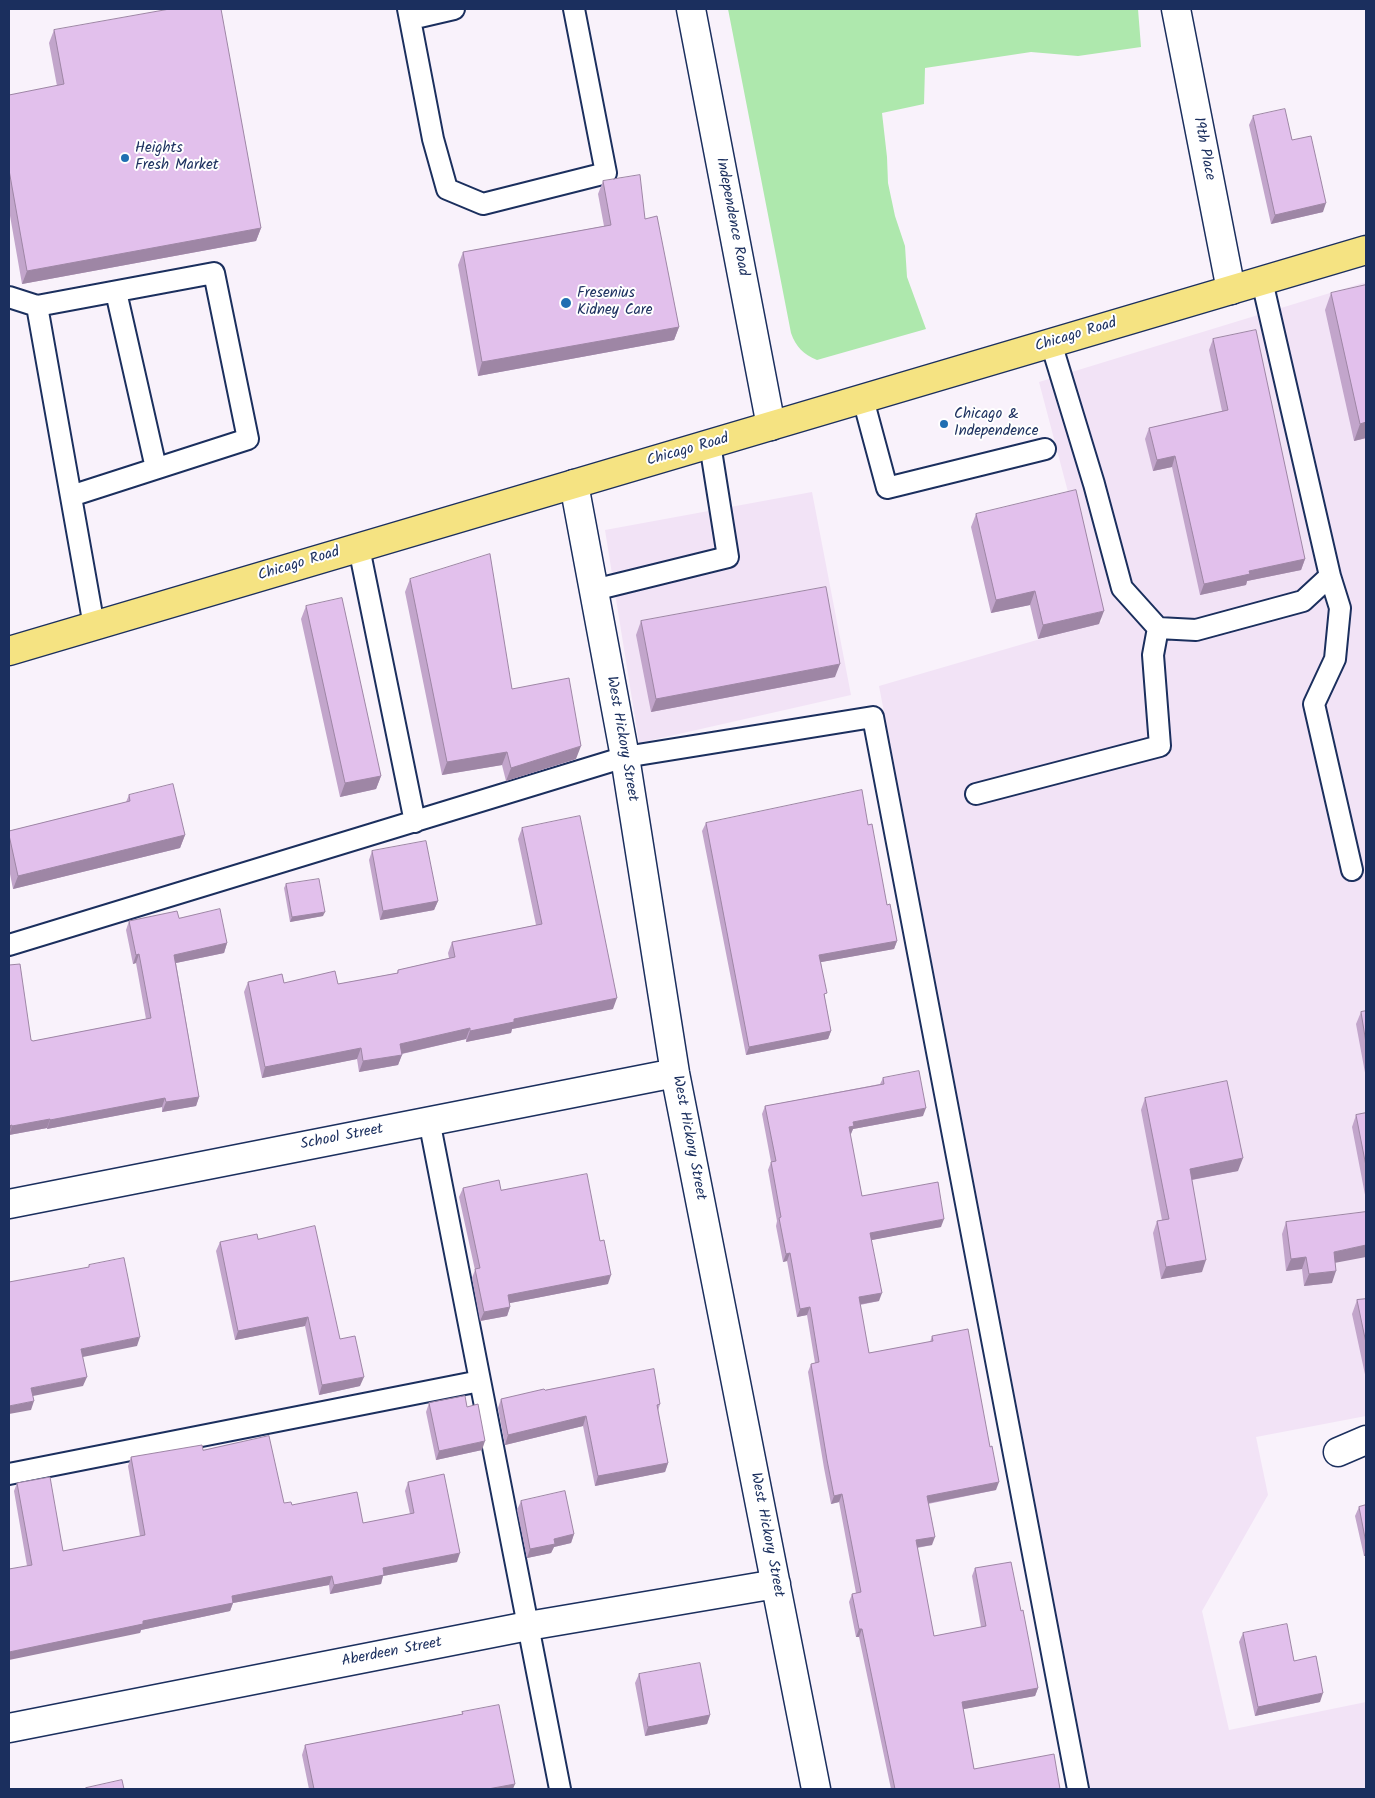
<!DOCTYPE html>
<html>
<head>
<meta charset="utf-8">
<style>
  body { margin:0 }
  #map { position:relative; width:1375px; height:1798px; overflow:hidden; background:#f9f2fb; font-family:Kalam,sans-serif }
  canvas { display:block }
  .frame { position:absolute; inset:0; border:10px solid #1b2f5e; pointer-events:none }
</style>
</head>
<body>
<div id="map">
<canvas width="1375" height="1798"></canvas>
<div class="frame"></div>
</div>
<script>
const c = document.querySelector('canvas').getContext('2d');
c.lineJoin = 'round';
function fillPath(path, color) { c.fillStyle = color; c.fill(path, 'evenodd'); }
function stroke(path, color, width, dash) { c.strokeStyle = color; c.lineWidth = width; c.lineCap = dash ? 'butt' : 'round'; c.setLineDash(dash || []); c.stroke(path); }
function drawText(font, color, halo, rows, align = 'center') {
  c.font = font + ' Kalam,sans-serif'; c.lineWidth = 4; c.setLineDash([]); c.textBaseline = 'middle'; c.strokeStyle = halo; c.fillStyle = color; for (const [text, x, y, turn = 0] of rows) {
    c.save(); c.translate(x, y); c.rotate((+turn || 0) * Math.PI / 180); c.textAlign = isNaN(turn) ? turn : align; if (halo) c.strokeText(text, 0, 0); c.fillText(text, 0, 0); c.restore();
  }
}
fillPath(new Path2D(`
  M 1366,282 L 1366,1416 L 1256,1437 L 1268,1495 L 1202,1611 L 1229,1730 L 1366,1702 L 1366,1789 L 1090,1789 L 879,686 L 1102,621 L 1039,382 Z
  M 812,492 L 851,695 L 639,743 L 605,530 Z`), '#f2e3f6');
fillPath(new Path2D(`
  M 728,9 L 1138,9 L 1141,47 L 1078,56 L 1031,52 L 925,68 L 924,104 L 882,113 L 887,157 L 888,183 L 895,216 L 905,246 L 907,277 L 926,329 L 817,360 C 803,354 796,347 791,333 Z`), '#aee8ad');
const lane = new Path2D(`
  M 408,9 L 433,139 L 447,189 L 483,204 L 606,173 L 574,9
  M 411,19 L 454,9
  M 116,292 L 156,468
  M 9,297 L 37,306 L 94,626
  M 37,306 L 214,273 L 248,439 L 71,496
  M 1051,343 L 1094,484 L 1122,588 L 1158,628 L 1196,630 L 1303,601 L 1330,576 L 1262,281
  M 863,399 L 887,488 L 1045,449
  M 359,548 L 415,822
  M 1330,576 L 1340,608 L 1335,659 L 1314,704 L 1352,870
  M 594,590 L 728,557 L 710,444
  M 976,794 L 1160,746 L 1153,655 L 1158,628
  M 9,945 L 625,757 L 873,717 L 1078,1789
  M 429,1120 L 560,1789
  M 9,1474 L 480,1381`);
const street = new Path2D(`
  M 691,9 L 771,426
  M 1176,9 L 1231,290
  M 574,484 L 625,757 L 675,1073 L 816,1789
  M 9,1204 L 675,1073
  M 1338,1452 L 1366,1440
  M 9,1728 L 528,1626 L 776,1584`);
const primary = new Path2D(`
  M 9,651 L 1366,250`);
stroke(lane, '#1b2f5e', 24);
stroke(street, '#1b2f5e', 31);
stroke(primary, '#1b2f5e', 31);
stroke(lane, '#fff', 20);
stroke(street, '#fff', 28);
stroke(primary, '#f5e382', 28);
fillPath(new Path2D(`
  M 54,30 L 261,228 L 256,241 L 22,284 L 9,210 L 9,95 L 57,86 L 49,43 Z
  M 1253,116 L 1292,140 L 1323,212 L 1271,224 L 1249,125 Z
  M 603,181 L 645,219 L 679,327 L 674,340 L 478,376 L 458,265 L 463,252 L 604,226 L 598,194 Z
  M 1331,293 L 1366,438 L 1354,441 L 1325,310 Z
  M 1213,339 L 1305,559 L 1301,570 L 1247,581 L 1246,585 L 1200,595 L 1172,467 L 1153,471 L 1145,439 L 1149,428 L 1222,411 L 1209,350 Z
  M 976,514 L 1099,624 L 1038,639 L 1030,605 L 991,613 L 971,527 Z
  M 410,579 L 512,689 L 576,759 L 506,781 L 502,765 L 442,775 L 405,592 Z
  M 306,606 L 381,776 L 376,789 L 340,797 L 301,619 Z
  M 641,621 L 835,677 L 651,712 L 636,635 Z
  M 129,795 L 185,835 L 180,848 L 13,889 L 9,869 L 9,831 L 126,802 Z
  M 706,823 L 868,825 L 887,905 L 897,941 L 894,949 L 821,962 L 825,999 L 831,1031 L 828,1039 L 746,1055 L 702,831 Z
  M 522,828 L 613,1009 L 512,1029 L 511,1033 L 466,1042 L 466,1039 L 402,1054 L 398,1065 L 359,1072 L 357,1059 L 262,1078 L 244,992 L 248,982 L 338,984 L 397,973 L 398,970 L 449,958 L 448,953 L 452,942 L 536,925 L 518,839 Z
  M 372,851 L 438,901 L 434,910 L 380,920 L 369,860 Z
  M 286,884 L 323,916 L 290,922 L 284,888 Z
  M 179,918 L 227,943 L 224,953 L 176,963 L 199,1097 L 196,1106 L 162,1112 L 162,1107 L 47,1129 L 47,1128 L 9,1135 L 31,1040 L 33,1041 L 146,1019 L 136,963 L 133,964 L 126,930 L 129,921 Z
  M 1366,1011 L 1366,1078 L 1356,1024 L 1361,1012 Z
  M 883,1078 L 923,1116 L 853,1129 L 850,1135 L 862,1196 L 941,1227 L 871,1240 L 879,1301 L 860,1305 L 869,1353 L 930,1342 L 932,1336 L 996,1490 L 928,1504 L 932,1545 L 917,1548 L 934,1636 L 981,1627 L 972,1576 L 975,1568 L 1021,1611 L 1038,1688 L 1035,1696 L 963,1709 L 974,1769 L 1060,1789 L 891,1789 L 859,1637 L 856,1637 L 849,1602 L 852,1594 L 856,1593 L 839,1502 L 831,1504 L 824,1468 L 808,1372 L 811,1364 L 815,1363 L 807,1315 L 797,1317 L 787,1261 L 783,1262 L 776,1226 L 777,1221 L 768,1170 L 771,1162 L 762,1114 L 765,1106 L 880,1084 Z
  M 1145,1098 L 1238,1171 L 1192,1180 L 1202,1272 L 1161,1279 L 1153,1233 L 1157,1221 L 1162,1220 L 1141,1110 Z
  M 1366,1113 L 1366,1200 L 1352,1127 L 1356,1115 Z
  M 463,1188 L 501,1190 L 608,1284 L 510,1303 L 510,1307 L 507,1316 L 480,1321 L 472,1278 L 475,1270 L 459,1197 Z
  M 1286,1222 L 1332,1283 L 1304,1286 L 1302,1269 L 1286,1271 L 1282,1234 Z
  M 258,1239 L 340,1339 L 360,1386 L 319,1395 L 305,1326 L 235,1340 L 216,1251 L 220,1242 Z
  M 1366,1299 L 1366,1379 L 1352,1314 L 1357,1300 Z
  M 545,1390 L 660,1404 L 658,1411 L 668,1463 L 665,1472 L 595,1486 L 583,1426 L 505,1445 L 498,1408 L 501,1399 Z
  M 429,1403 L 482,1450 L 436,1460 L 426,1412 Z
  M 203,1450 L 284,1503 L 363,1523 L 410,1514 L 405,1491 L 408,1482 L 457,1562 L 383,1576 L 381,1584 L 330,1594 L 329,1585 L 233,1603 L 230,1611 L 141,1630 L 140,1633 L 27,1566 L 14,1491 L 17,1483 L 63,1551 L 140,1536 L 128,1466 L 131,1457 Z
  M 521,1501 L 574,1534 L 571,1543 L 554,1547 L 551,1553 L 527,1558 L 517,1510 Z
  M 1366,1505 L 1366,1556 L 1364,1556 L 1355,1516 L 1359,1507 Z
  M 1243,1633 L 1294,1661 L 1320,1702 L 1255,1716 L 1239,1642 Z
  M 639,1674 L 710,1715 L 707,1724 L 645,1736 L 635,1683 Z
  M 462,1712 L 513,1789 L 309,1789 L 302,1755 L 305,1745 L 462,1714 Z`), '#c2a5cb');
fillPath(new Path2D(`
  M 1326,203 L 1323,212 L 1271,224 L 1275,215 Z
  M 261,228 L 256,241 L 22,284 L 27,271 Z
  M 679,327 L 674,340 L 478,376 L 482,362 Z
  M 1366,422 L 1366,438 L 1354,441 L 1360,424 Z
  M 1175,456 L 1172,467 L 1153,471 L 1157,460 Z
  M 1305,559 L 1301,570 L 1247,581 L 1246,585 L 1200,595 L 1204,584 L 1249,571 Z
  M 1035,591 L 1030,605 L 991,613 L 996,600 Z
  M 1104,611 L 1099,624 L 1038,639 L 1043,625 Z
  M 840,664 L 835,677 L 651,712 L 656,699 Z
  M 581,746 L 576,759 L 506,781 L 511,768 Z
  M 507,752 L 502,765 L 442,775 L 447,762 Z
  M 381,776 L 376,789 L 340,797 L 345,783 Z
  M 185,835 L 180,848 L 13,889 L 18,876 Z
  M 438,901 L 434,910 L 380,920 L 383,911 Z
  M 325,912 L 323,916 L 290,922 L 292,917 Z
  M 897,941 L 894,949 L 816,963 L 819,955 Z
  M 227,943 L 224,953 L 171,964 L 174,955 Z
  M 139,954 L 136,963 L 133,964 L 136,955 Z
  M 617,998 L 613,1009 L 512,1029 L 511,1033 L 466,1042 L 470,1031 L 514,1019 Z
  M 470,1028 L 466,1039 L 396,1055 L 400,1044 Z
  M 831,1031 L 828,1039 L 746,1055 L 749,1047 Z
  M 361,1048 L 357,1059 L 262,1078 L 265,1067 Z
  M 402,1055 L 398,1065 L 359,1072 L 363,1061 Z
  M 199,1097 L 196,1106 L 162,1112 L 166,1102 Z
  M 165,1098 L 162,1107 L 47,1129 L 50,1120 Z
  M 926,1108 L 923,1116 L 853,1129 L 851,1134 L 846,1135 L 849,1127 L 853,1122 Z
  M 50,1119 L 47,1128 L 9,1135 L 12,1126 Z
  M 12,1125 L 9,1134 L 9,1126 Z
  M 1243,1158 L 1238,1171 L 1185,1181 L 1190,1169 Z
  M 944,1219 L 941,1227 L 867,1241 L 870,1233 Z
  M 1366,1245 L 1366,1257 L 1329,1264 L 1334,1252 Z
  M 790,1253 L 787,1261 L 783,1262 L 786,1254 Z
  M 1306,1257 L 1302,1269 L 1286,1271 L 1291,1259 Z
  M 1206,1260 L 1202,1272 L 1161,1279 L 1166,1267 Z
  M 1336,1271 L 1332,1283 L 1304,1286 L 1309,1274 Z
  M 611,1275 L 608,1284 L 505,1304 L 508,1295 Z
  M 882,1293 L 879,1301 L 856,1305 L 859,1297 Z
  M 510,1307 L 507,1316 L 480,1321 L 484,1312 Z
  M 810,1307 L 807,1315 L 797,1317 L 800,1309 Z
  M 308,1317 L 305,1326 L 235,1340 L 238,1331 Z
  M 140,1337 L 137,1346 L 78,1358 L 81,1349 Z
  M 87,1377 L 83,1386 L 28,1397 L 31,1388 Z
  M 364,1377 L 360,1386 L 319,1395 L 322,1385 Z
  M 34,1401 L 31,1410 L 9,1414 L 9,1406 Z
  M 586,1416 L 583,1426 L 505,1445 L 508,1435 Z
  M 485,1441 L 482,1450 L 436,1460 L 439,1451 Z
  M 668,1463 L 665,1472 L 595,1486 L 598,1476 Z
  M 999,1482 L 996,1490 L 924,1504 L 927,1496 Z
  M 842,1494 L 839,1502 L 831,1504 L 834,1496 Z
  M 574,1534 L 571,1543 L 554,1547 L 551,1553 L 527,1558 L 530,1549 L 554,1539 Z
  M 935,1537 L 932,1545 L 913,1548 L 916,1540 Z
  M 1366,1549 L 1366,1556 L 1364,1556 Z
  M 460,1553 L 457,1562 L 383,1576 L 381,1584 L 330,1594 L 334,1585 L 383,1568 Z
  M 332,1576 L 329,1585 L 233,1603 L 230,1611 L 141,1630 L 140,1633 L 9,1660 L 9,1652 L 143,1621 L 232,1596 Z
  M 859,1629 L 862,1629 L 859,1637 L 856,1637 Z
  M 1038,1688 L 1035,1696 L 959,1710 L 962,1702 Z
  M 1323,1693 L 1320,1702 L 1255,1716 L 1258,1707 Z
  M 710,1715 L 707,1724 L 645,1736 L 648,1727 Z
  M 515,1784 L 513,1789 L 488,1789 Z`), '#9e86a5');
const building = new Path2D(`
  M 170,9 L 221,9 L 261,228 L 27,271 L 9,170 L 9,95 L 64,84 L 54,30 Z
  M 1285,109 L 1292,140 L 1311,136 L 1326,203 L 1275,215 L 1253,116 Z
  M 640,175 L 645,219 L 657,216 L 679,327 L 482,362 L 463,252 L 611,225 L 603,181 Z
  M 1366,285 L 1366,422 L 1360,424 L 1331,293 Z
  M 1256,330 L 1305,559 L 1249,571 L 1250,574 L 1204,584 L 1175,456 L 1157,460 L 1149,428 L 1228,410 L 1213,339 Z
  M 1076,490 L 1104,611 L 1043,625 L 1035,591 L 996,600 L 976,514 Z
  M 490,554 L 512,689 L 569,678 L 581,746 L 511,768 L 507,752 L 447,762 L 410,579 Z
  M 826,587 L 840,664 L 656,699 L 641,621 Z
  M 342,598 L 381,776 L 345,783 L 306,606 Z
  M 173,784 L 185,835 L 18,876 L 9,835 L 9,831 L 130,801 L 129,795 Z
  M 862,790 L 868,825 L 872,824 L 887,905 L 890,904 L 897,941 L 819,955 L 827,993 L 824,994 L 831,1031 L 749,1047 L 706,823 Z
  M 580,816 L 617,998 L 514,1019 L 514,1022 L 470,1031 L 470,1028 L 400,1044 L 402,1055 L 363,1061 L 361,1048 L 265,1067 L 248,982 L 282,974 L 284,983 L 335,971 L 338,984 L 398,973 L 398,970 L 455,957 L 452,942 L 542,924 L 522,828 Z
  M 426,841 L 438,901 L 383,911 L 372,851 Z
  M 319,879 L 325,912 L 292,917 L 286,884 Z
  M 220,909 L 227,943 L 174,955 L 199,1097 L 166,1102 L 165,1098 L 50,1120 L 50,1119 L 12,1126 L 12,1125 L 9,1126 L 9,965 L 20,964 L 31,1040 L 33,1041 L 151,1018 L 139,954 L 136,955 L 129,921 L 177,911 L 179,918 Z
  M 1366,1011 L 1366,1043 L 1361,1012 Z
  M 919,1071 L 926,1108 L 853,1122 L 854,1126 L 849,1127 L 862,1196 L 938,1182 L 944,1219 L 870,1233 L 882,1293 L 859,1297 L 869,1353 L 933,1341 L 932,1336 L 968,1329 L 990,1447 L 992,1446 L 999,1482 L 927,1496 L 935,1537 L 916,1540 L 934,1636 L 986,1626 L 975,1568 L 1011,1562 L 1021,1611 L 1023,1610 L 1038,1688 L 962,1702 L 974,1769 L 1054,1754 L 1060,1789 L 895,1789 L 862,1629 L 859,1629 L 852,1594 L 861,1592 L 842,1494 L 834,1496 L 827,1460 L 811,1364 L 819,1362 L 810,1307 L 800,1309 L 790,1253 L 786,1254 L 779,1218 L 781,1217 L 771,1162 L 776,1161 L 765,1106 L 884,1084 L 883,1078 Z
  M 1227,1081 L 1243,1158 L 1190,1169 L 1206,1260 L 1166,1267 L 1157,1221 L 1169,1219 L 1145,1098 Z
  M 1366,1113 L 1366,1166 L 1356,1115 Z
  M 587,1174 L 600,1241 L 604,1240 L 611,1275 L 508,1295 L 510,1307 L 484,1312 L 475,1269 L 480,1268 L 463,1188 L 499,1180 L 501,1190 Z
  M 1366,1212 L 1366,1245 L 1334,1252 L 1336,1271 L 1309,1274 L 1306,1257 L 1291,1259 L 1286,1222 Z
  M 315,1226 L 340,1339 L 355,1336 L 364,1377 L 322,1385 L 308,1317 L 238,1331 L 220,1242 L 257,1234 L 258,1239 Z
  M 124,1258 L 140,1337 L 81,1349 L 87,1377 L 31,1388 L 34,1401 L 9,1406 L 9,1282 L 89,1267 L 89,1265 Z
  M 1366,1299 L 1366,1343 L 1357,1300 Z
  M 654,1369 L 660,1404 L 657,1405 L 668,1463 L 598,1476 L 586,1416 L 508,1435 L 501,1399 L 544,1389 L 545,1390 Z
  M 465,1396 L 467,1407 L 478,1404 L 485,1441 L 439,1451 L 429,1403 Z
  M 269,1436 L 284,1503 L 291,1502 L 292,1505 L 357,1492 L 363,1523 L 414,1513 L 408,1482 L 444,1474 L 460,1553 L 383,1568 L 384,1575 L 334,1585 L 332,1576 L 232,1596 L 233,1603 L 143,1621 L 143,1624 L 9,1652 L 9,1569 L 32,1565 L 17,1483 L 50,1477 L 63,1551 L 145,1535 L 131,1457 L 202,1445 L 203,1450 Z
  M 565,1491 L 574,1534 L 554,1539 L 555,1544 L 530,1549 L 521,1501 Z
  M 1366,1505 L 1366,1543 L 1359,1507 Z
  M 1287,1624 L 1294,1661 L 1316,1656 L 1323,1693 L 1258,1707 L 1243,1633 Z
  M 700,1663 L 710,1715 L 648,1727 L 639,1674 Z
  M 499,1705 L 515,1784 L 488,1789 L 314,1789 L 305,1745 L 463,1714 L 462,1712 Z
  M 122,1780 L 124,1789 L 87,1789 L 86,1788 Z`);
fillPath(building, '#e2c0ec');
stroke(building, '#9e86a5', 1);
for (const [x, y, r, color] of [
  [125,158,5,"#1f6fb2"],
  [566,303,6,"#1f6fb2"],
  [944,424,5,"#1f6fb2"]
]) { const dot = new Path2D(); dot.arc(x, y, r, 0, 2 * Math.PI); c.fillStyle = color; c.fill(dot); stroke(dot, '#fff', 2); }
drawText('15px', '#1b2f5e', '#fff', [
  ["Heights",135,149],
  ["Fresh Market",135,166],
  ["Fresenius",577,294],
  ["Kidney Care",577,311],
  ["Chicago &",954,415],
  ["Independence",954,432]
], 'left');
drawText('15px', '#1b2f5e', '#fff', [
  ["19th Place",1203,149,79],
  ["Independence Road",731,217,79],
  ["Chicago Road",1076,336,-17],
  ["Chicago Road",688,451,-16],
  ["Chicago Road",299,565,-17],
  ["West Hickory Street",621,739,80],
  ["School Street",342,1138,-11],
  ["West Hickory Street",688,1138,79],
  ["West Hickory Street",766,1535,79],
  ["Aberdeen Street",392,1653,-11]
]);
</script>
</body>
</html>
